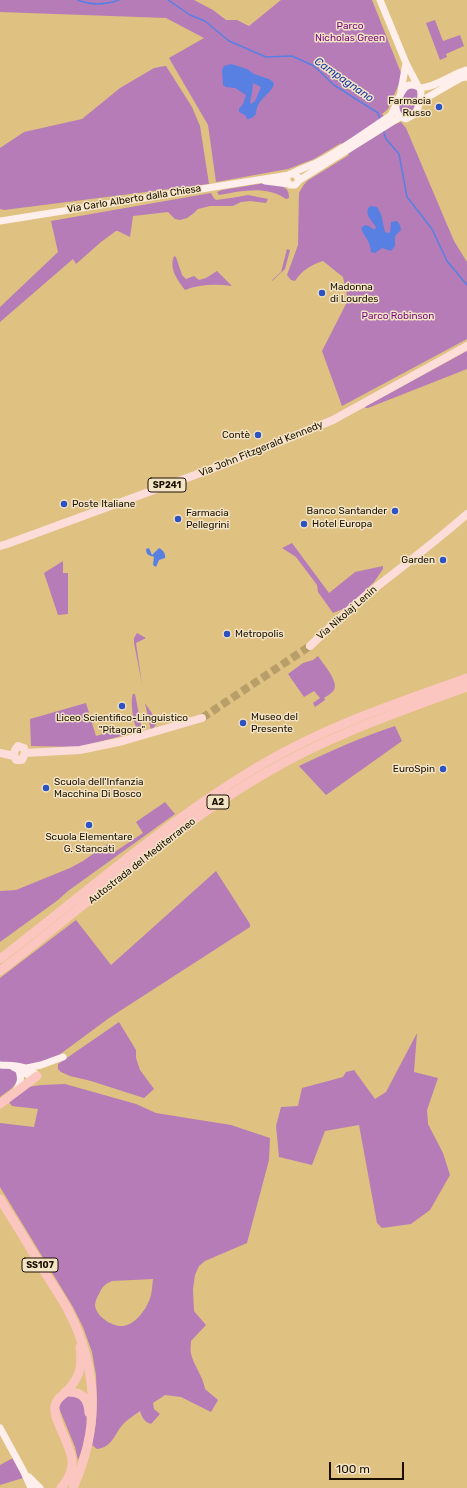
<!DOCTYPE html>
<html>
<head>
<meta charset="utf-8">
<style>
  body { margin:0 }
  #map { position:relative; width:467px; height:1488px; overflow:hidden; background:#dfc182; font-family:Rubik,sans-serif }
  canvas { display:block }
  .scale { position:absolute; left:329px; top:1462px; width:75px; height:18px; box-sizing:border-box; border:2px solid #1c1100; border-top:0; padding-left:5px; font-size:12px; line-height:14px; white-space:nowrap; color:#1c1100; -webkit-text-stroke:3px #f3e4c5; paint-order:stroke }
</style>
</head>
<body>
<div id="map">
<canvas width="467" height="1488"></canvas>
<div class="scale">100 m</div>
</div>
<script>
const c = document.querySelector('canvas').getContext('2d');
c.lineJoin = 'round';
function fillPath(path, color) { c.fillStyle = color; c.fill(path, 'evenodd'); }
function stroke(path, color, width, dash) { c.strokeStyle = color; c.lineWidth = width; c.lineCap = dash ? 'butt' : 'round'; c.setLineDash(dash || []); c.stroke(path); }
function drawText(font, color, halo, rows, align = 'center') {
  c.font = font + ' Rubik,sans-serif'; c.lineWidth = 3; c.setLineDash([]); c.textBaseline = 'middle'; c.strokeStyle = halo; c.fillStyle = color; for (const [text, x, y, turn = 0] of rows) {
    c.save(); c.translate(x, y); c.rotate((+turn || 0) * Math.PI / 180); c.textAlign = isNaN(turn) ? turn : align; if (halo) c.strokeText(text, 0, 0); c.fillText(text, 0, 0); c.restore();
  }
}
fillPath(new Path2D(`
  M 0,0 L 194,0 L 213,10 L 226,20 L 237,20 L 249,26 L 281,0 L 372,0 L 401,73 L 401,79 L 388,109 L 382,114 L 393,125 L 401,122 L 406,128 L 454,241 L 467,262 L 467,339 L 342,406 L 322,351 L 348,300 L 343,277 L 323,261 C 311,265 302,270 295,281 L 291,280 L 287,275 L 298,245 L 299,193 L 303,186 L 307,181 L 349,155 L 341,143 L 314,159 L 288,169 L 216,182 L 208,125 L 169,58 L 204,38 L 166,18 L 0,12 Z
  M 435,20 L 443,41 L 460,35 L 464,46 L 446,54 L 447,57 L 440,60 L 426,23 Z
  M 165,66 L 166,66 L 192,107 L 200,126 L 209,184 L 4,210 L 0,209 L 0,148 L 24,132 L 82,119 L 120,88 L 154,68 Z
  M 405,88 L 419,88 L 414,114 L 406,118 L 397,112 Z
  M 265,183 C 275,185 290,184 289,198 L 286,199 C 266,185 241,191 219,195 L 217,192 L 222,190 Z
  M 211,193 L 213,197 L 216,200 L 231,198 L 248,195 L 268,199 L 266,203 L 250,201 L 241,202 L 233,206 L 210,206 L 198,209 L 194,213 L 187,218 L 180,220 L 175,219 L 168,212 L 133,216 L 130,237 L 118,231 L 116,231 L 101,242 L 76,264 L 73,259 L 0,322 L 0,307 L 58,252 L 51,221 Z
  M 287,249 L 290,250 L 285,269 L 272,281 L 272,280 L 281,272 Z
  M 174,256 L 176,257 L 182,275 L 186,279 L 194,276 L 199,280 L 206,278 L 217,271 L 232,286 C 216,284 200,284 185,290 C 177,279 169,269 174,256 Z
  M 467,351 L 467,369 L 368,408 L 365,408 L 366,406 Z
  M 292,543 L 329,593 L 355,572 L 383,566 L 383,569 L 374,582 L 348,607 L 333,613 L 318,592 L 317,585 L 296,557 L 282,548 Z
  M 63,561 L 63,573 L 68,573 L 68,614 L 58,615 L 44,573 Z
  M 137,633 L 146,638 L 136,643 L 142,684 L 134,643 L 134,638 Z
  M 318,656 C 323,664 339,681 334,690 C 332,693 327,696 324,698 L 325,700 L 315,707 L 313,703 L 320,698 L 314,691 L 304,697 L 288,674 L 303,663 L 313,660 Z
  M 133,694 L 135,694 L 142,730 L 138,730 C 133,725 130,699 133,694 Z
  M 86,703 L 96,736 L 124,728 L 125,735 L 80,747 L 31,746 L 30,719 Z
  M 145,703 L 157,721 L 156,725 L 151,730 Z
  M 395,726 L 402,741 L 326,795 L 299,766 C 330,751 362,737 395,726 Z
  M 165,802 L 175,814 L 68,891 L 58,900 L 0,942 L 0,891 L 16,890 L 70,868 L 83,861 L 107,844 L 113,853 L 143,833 L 136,822 Z
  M 216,871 L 250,924 L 250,927 L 109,1018 L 59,1055 L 45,1062 L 31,1065 L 0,1062 L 0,978 L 76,920 L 111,965 Z
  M 119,1022 L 136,1050 L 136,1058 L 140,1070 L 154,1089 L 144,1098 L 91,1081 L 70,1076 L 61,1072 L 58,1069 L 58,1064 L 61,1062 Z
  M 417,1033 L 414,1072 L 438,1078 L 427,1110 L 428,1124 L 443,1153 L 450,1175 L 430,1210 L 411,1224 L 382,1228 L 377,1223 L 359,1125 L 325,1131 L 312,1165 L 279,1157 L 276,1126 L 281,1107 L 298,1106 L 302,1088 L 343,1077 L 346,1072 L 354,1070 L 375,1099 L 386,1092 Z
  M 0,1066 L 8,1067 L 16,1071 C 22,1084 9,1090 0,1097 Z
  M 65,1084 L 136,1104 L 156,1113 L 231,1125 L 270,1138 L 269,1160 L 247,1243 L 205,1261 L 199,1266 L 195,1275 L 193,1289 L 194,1311 L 206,1325 L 191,1341 C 191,1345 190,1350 191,1354 C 194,1366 203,1376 205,1389 L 218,1400 L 211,1412 L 181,1397 L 165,1395 L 153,1403 L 154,1409 L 160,1414 L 151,1424 C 144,1422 142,1417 140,1411 C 133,1416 125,1421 120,1428 C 113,1438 111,1447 97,1449 L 92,1445 L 96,1422 L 97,1399 L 96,1375 L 92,1352 L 83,1327 L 73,1307 L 0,1187 L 0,1123 L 34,1127 L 38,1109 L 12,1106 L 8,1101 L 28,1087 L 41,1085 ZM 153,1279 C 152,1287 152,1296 148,1303 C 144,1312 134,1325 123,1326 C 113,1327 96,1317 95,1305 C 95,1302 97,1297 99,1294 C 102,1287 105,1284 112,1281 Z
  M 67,1395 L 77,1396 L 86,1407 L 87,1428 L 87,1436 L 78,1460 L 75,1447 L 59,1408 L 60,1401 Z
  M 13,1458 L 23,1478 L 0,1485 L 0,1465 Z`), '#b57cb8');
fillPath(new Path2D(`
  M 231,64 L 247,69 L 254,74 L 269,79 L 274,83 C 272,95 257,97 256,114 L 252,118 L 247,119 L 245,115 L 239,112 L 239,109 L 243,104 L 246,95 L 235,88 L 226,87 L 223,85 L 222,70 L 224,66 ZM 253,83 L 261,87 L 255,101 L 251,104 L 250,102 L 252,93 Z
  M 370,206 L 377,207 L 381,214 L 385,232 L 388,233 L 390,232 L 391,222 L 397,221 L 400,225 L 401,230 L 395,236 L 395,246 L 391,251 L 382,248 L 375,253 L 371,252 C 370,239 364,238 361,228 L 365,225 L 369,226 L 373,229 L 375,229 L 376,227 C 372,221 363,213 370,206 Z
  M 149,548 L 152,555 L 159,548 C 163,550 166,554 165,558 L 159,560 L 156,567 L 153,565 L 154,557 C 150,555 146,556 146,549 Z`), '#5880e2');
stroke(new Path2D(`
  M 78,0 C 92,6 105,5 119,0
  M 168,0 L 190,15 L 205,21 L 229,41 L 266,57 L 292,56 L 314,66 L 334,85 L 378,113 L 380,119
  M 383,130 L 386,139 L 399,154 L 407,197 L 432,229 L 447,261 L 467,285`), '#5880e2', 1.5);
stroke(new Path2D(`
  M 202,718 L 310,646`), '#b89e68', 8, [8, 4]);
stroke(new Path2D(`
  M 380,0 L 406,63 L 418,86
  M 420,88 C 437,87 451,74 467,70
  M 401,91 L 406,63
  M 421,101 L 461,78 L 467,77
  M 290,174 L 294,174 L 298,177 L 298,182 L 295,185 L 290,185 C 288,183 286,180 287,177 C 290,172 313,165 318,162 C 342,150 367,131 390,116 C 399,106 400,75 420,88 C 423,98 419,105 415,114 L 406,119 C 399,117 396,114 396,107
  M 265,181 L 289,184
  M 298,181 L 400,117
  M 0,221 L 289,175
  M 0,1065 C 13,1066 29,1065 37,1076
  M 13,1067 L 30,1076 L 37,1076
  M 27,1068 L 41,1065 L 63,1057
  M 16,1091 C 20,1084 22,1079 19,1071
  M 0,1428 L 24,1472 L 31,1488
  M 29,1477 L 40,1488`), '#feeeec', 7);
stroke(new Path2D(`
  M 0,546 L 7,544 L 225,464 L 333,420 L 467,346
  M 310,646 C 334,623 358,601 384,581 C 412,559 440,538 467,514
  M 18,746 L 24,748 L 25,753 L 22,760 L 16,760 C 13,754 14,750 18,746 Z
  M 0,753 L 14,756
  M 25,753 L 80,750 L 123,741 L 202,718`), '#fdddd9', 8);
stroke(new Path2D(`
  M 0,959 C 85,894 166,821 259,766 C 324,727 396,703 467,678
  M 0,971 C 87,904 170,829 264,774 C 328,736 398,712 467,687
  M 0,1104 L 37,1076
  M 0,1199 C 15,1223 30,1247 44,1271 C 52,1284 61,1297 68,1310 C 99,1369 100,1428 73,1488
  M 65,1392 C 81,1391 88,1397 89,1413
  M 61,1488 C 81,1465 70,1451 60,1427 C 57,1420 54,1413 55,1406 C 56,1400 60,1397 64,1394 C 79,1379 83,1369 80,1347`), '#fcc6c0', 9);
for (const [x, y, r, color] of [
  [439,107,4,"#2d53c3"],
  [322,293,4,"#2d53c3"],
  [258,435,4,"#2d53c3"],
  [64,504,4,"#2d53c3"],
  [395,511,4,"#2d53c3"],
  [178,519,4,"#2d53c3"],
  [304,524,4,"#2d53c3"],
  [443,560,4,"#2d53c3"],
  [227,634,4,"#2d53c3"],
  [122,706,4,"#2d53c3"],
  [243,723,4,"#2d53c3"],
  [443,769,4,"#2d53c3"],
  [46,788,4,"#2d53c3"],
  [89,825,4,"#2d53c3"]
]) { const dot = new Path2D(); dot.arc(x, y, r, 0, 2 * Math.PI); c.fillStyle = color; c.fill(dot); stroke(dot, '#f3e4c5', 1.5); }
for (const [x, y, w] of [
  [167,485,38],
  [218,802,22],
  [40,1265,36]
]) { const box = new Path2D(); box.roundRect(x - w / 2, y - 7, w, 14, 3); c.fillStyle = '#f3e4c5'; c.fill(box); stroke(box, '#1c1100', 1); }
drawText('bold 9px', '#1c1100', null, [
  ["SP241",167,485],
  ["A2",218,802],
  ["SS107",40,1265]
]);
drawText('10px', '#76057d', '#f3e4c5', [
  ["Parco",350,26],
  ["Nicholas Green",350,38],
  ["Parco Robinson",398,316]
]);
drawText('10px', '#1c1100', '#f3e4c5', [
  ["Farmacia",431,101,"right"],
  ["Russo",431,113,"right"],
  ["Madonna",330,287],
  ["di Lourdes",330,299],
  ["Contè",250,435,"right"],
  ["Poste Italiane",72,504],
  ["Banco Santander",387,511,"right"],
  ["Farmacia",186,513],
  ["Pellegrini",186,525],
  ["Hotel Europa",312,524],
  ["Garden",435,560,"right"],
  ["Metropolis",235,634],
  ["Museo del",251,717],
  ["Presente",251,729],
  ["Liceo Scientifico-Linguistico",122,718,"center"],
  ["\"Pitagora\"",122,730,"center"],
  ["EuroSpin",435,769,"right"],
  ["Scuola dell'Infanzia",54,782],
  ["Macchina Di Bosco",54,794],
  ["Scuola Elementare",89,837,"center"],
  ["G. Stancati",89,849,"center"]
], 'left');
drawText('10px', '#1c1100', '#f3e4c5', [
  ["Via Carlo Alberto dalla Chiesa",134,199,-9],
  ["Via John Fitzgerald Kennedy",261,449,-22],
  ["Via Nikolaj Lenin",347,613,-41],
  ["Autostrada del Mediterraneo",142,861,-38]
]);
drawText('italic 11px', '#1839ab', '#f3e4c5', [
  ["Campagnano",344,80,35]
]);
</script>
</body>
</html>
